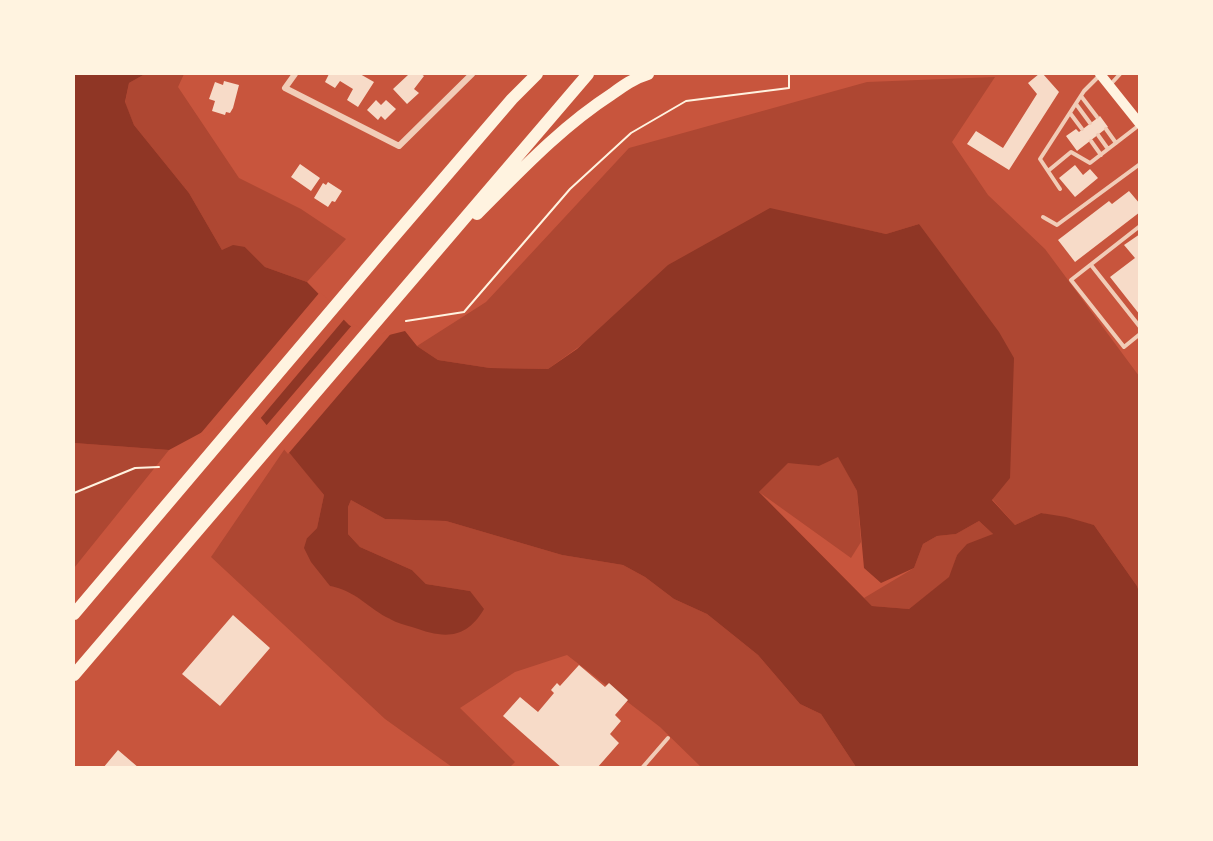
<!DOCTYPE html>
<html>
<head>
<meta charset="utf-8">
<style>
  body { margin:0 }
  #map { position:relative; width:1213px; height:841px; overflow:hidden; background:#c8553d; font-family:"DejaVu Sans",sans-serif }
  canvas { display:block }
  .frame { position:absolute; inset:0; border:75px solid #fff3e0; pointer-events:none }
</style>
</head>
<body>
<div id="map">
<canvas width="1213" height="841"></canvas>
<div class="frame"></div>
</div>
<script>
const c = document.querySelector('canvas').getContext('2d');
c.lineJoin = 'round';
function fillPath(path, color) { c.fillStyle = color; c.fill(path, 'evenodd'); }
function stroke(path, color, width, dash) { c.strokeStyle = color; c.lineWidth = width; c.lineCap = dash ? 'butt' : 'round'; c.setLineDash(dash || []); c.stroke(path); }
fillPath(new Path2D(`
  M 145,74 L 184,74 L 178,87 L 239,178 L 301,209 L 346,239 L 307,282 L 265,267 L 245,247 L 222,250 L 189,193 L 134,125 L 125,103 L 129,83 Z
  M 995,77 L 952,142 L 988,195 L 1045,249 L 1139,376 L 1139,595 L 1137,586 L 1094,525 L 1041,513 L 1015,525 L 992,499 L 919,224 L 886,234 L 770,209 L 548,369 L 490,368 L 438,360 L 417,346 L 486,302 L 629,148 L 867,82 Z
  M 74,443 L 169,450 L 74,568 Z
  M 286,447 L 324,495 L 317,528 L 307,538 L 330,586 L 344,588 L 390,619 L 470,591 L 426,584 L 412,570 L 360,547 L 348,534 L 348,507 L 351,500 L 385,519 L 446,521 L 562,555 L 623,565 L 645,577 L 674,599 L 707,614 L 758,655 L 800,704 L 821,714 L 856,767 L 701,767 L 660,727 L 567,655 L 515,672 L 460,708 L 515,762 L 510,767 L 452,767 L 385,719 L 211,557 Z
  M 838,456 L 857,491 L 861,542 L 851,558 L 759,492 L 788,462 L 819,466 Z
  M 979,521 L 993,534 L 957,555 L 950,577 L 909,609 L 872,606 L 864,598 L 914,568 L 923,544 L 937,536 L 956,534 Z`), '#ae4732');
fillPath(new Path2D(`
  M 74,74 L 145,74 L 129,83 L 125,102 L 134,125 L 189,193 L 222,250 L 233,245 L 245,247 L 265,267 L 307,282 L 349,325 L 373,339 L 405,331 L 417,346 L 438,360 L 490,368 L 548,369 L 577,349 L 668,265 L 770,208 L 886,234 L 919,224 L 999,332 L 1014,358 L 1010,478 L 992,500 L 1015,525 L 1041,513 L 1066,517 L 1094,525 L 1137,586 L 1140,595 L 1139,767 L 856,767 L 821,714 L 800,704 L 758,655 L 707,614 L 674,599 L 645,577 L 623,565 L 562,555 L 446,521 L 385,519 L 351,500 L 348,507 L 348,534 L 360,547 L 412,570 L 426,584 L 470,591 L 484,609 C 465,641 443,638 412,627 C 405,625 397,623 390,619 C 369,609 355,590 330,586 L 311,562 L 304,548 L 307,538 L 317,528 L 324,495 L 251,406 L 169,450 L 74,443 ZM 838,457 L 857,491 L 864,568 L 881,583 L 914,568 L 923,544 L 937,536 L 956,534 L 979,521 L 993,534 L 967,544 L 957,555 L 949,577 L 909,609 L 872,606 L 759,492 L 788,463 L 819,466 Z`), '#8f3625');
fillPath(new Path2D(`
  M 320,292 L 346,317 L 259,420 L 250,410 L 196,439 Z
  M 353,324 L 373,336 L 394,330 L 288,454 L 265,427 Z`), '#c8553d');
fillPath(new Path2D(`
  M 329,74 L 360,74 L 374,82 L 358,107 L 347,100 L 353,89 L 340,81 L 335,88 L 325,82 Z
  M 407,74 L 421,74 L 424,76 L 414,89 L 419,93 L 407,104 L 393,89 L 408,75 Z
  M 1039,74 L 1043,74 L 1059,92 L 1009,170 L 967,144 L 976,131 L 1003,148 L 1037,94 L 1028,83 Z
  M 224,81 L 239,85 L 233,108 L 230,113 L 226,112 L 225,115 L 212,111 L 215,101 L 209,99 L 215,82 L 223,85 Z
  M 376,100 L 381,105 L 386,100 L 396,109 L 385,120 L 381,116 L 378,120 L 367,110 Z
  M 1100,116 L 1108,127 L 1077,151 L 1066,136 L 1076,129 L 1079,132 Z
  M 300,164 L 320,178 L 311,191 L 291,177 Z
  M 1075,165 L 1083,175 L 1090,169 L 1098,178 L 1075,197 L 1059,178 Z
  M 328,182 L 342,191 L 335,202 L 332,201 L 328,207 L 314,198 L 323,183 L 326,185 Z
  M 1129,191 L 1140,204 L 1140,212 L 1075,262 L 1058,240 L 1109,201 L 1112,204 Z
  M 1140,234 L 1140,315 L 1110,277 L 1135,258 L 1124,245 Z
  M 233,615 L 270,648 L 220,706 L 182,674 Z
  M 579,665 L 605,687 L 609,683 L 628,700 L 615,715 L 621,721 L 610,734 L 619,743 L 597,768 L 562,768 L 503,716 L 520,697 L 538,712 L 554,693 L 551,690 L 557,683 L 560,686 Z
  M 118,750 L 139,768 L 103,768 Z`), '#f7dbc8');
stroke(new Path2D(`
  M 406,321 L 464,312 L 570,189 L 631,133 L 686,101 L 789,88 L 789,74
  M 74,493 L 135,468 L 159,467`), '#fff3e0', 2);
stroke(new Path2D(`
  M 1110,85 L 1120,74
  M 1081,96 L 1097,117
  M 1076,104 L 1090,123
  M 1070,113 L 1082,129
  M 1106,129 L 1116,143
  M 1098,135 L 1108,149
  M 1091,141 L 1101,155
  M 1048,171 L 1071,152 L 1090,163 L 1138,126
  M 1060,189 L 1040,159 L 1084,91 L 1100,75
  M 1043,217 L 1057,225 L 1140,164
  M 1140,226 L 1071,280 L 1124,347 L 1140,334
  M 1091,265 L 1140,327
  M 642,768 L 668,738`), '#f1ccb7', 4);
stroke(new Path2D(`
  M 295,74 L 285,88 L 399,146 L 472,74`), '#f1ccb7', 6);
stroke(new Path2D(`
  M 1100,74 L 1140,124`), '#fff3e0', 10);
stroke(new Path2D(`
  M 477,214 C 520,171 561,127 612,94 C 623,86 634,78 648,74
  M 74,614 L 385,247 L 512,99 L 537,74
  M 74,675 L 588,74`), '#fff3e0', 12);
</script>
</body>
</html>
